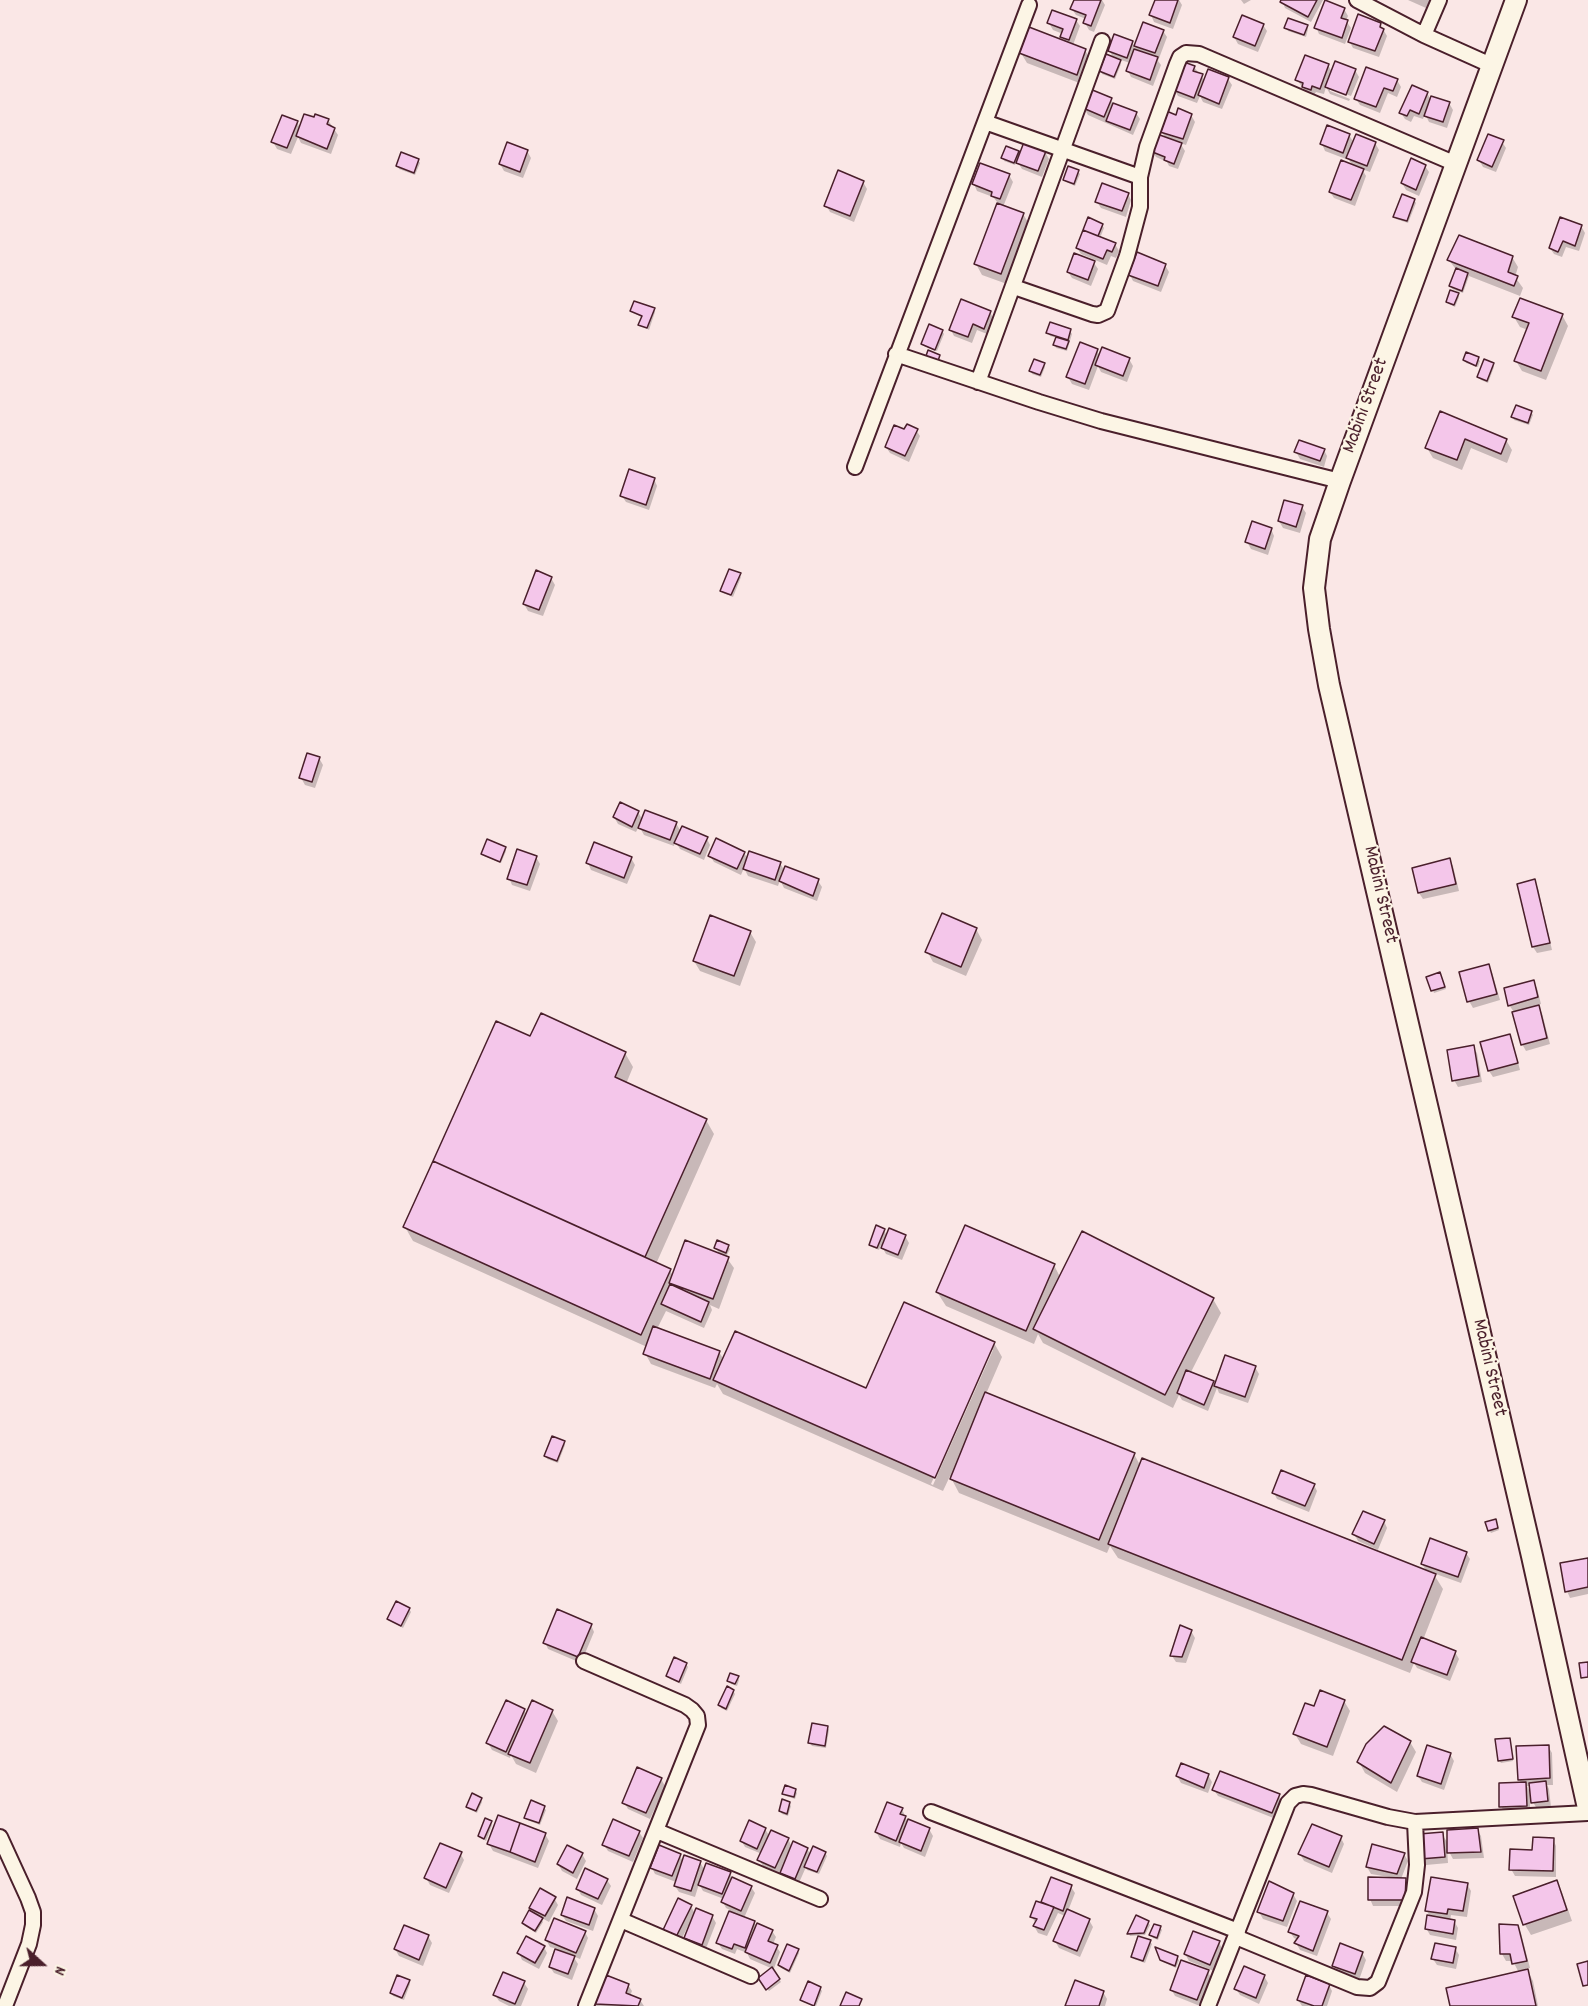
<!DOCTYPE html>
<html>
<head>
<meta charset="utf-8">
<style>
	body { margin:0 }
	#map { position:relative; width:1588px; height:2006px; overflow:hidden; background:#fae7e6; font-family:Dekko,sans-serif }
	canvas { display:block }
	.north { position:absolute; left:12px; top:1934px; width:60px; height:60px; -webkit-text-stroke:4px #fcf5e5; paint-order:stroke; rotate:111deg; font-size:16px; font-weight:700; line-height:24px; text-align:center; color:#4a1f2b }
	.north::after { content:''; display:block; margin:auto; width:21px; height:27px; background:#4a1f2b; clip-path:polygon(50% 0,100% 100%,50% 72%,0 100%) }
</style>
</head>
<body>
<div id="map">
<canvas width="1588" height="2006"></canvas>
<div class="north">N</div>
</div>
<script>
const ctx = document.querySelector('canvas').getContext('2d');
ctx.lineJoin = 'round';
function fillPath(path, color) { ctx.fillStyle = color; ctx.fill(path, 'evenodd'); }
const shape = rows => new Path2D(rows.map(r => 'M' + r).join(''));
function strokePath(path, color, width, dash) { ctx.strokeStyle = color; ctx.lineWidth = width; ctx.lineCap = dash ? 'butt' : 'round'; ctx.setLineDash(dash || []); ctx.stroke(path); }
function write(font, color, halo, rows, align = 'center') {
  ctx.font = font + ' Dekko,sans-serif'; ctx.lineWidth = 4.5; ctx.setLineDash([]); ctx.textBaseline = 'middle'; ctx.strokeStyle = halo; ctx.fillStyle = color; for (const [text, x, y, turn = 0] of rows) {
    ctx.save(); ctx.translate(x, y); ctx.rotate((+turn || 0) * Math.PI / 180); ctx.textAlign = isNaN(turn) ? turn : align; if (halo) ctx.strokeText(text, 0, 0); ctx.fillText(text, 0, 0); ctx.restore();
  }
}
fillPath(shape([
	[1075,0,1102,0,1105,5,1094,32,1089,30,1085,23,1086,19,1076,15,1072,9],
	[1156,0,1179,0,1182,5,1173,29,1154,22,1151,15],
	[1241,0,1251,0,1244,4],
	[1282,0,1323,0,1311,22,1285,8],
	[1408,0,1430,0,1426,8],
	[1344,9,1348,16,1346,21,1351,28,1345,44,1319,34,1316,27],
	[1076,20,1080,26,1073,45,1085,50,1091,61,1082,84,1027,63,1021,53,1065,42,1062,37,1063,34,1053,30,1049,23],
	[1144,24,1163,31,1167,37,1158,61,1161,65,1153,86,1131,77,1128,71,1130,63,1118,59,1121,64,1115,79,1102,74,1101,71,1114,59,1109,50,1132,42,1135,48],
	[1380,24,1387,36,1379,57,1353,48,1348,39,1350,40],
	[1263,25,1267,31,1258,52,1238,44,1234,37],
	[1307,26,1308,29,1306,37,1288,31,1286,28],
	[1328,65,1332,72,1355,70,1359,77,1351,96,1330,88,1330,91,1350,99,1349,101,1330,94,1326,87,1324,94,1316,92,1314,95,1307,93,1297,80],
	[1194,67,1205,81,1228,79,1232,85,1222,109,1203,102,1200,96,1197,103,1178,96,1174,89],
	[1397,80,1401,87,1397,97,1388,93,1380,113,1360,105,1356,99],
	[1427,93,1431,100,1449,103,1453,110,1447,128,1429,122,1425,114,1423,119,1414,116,1411,122,1405,119,1401,113],
	[1110,99,1114,104,1136,113,1140,119,1133,135,1088,115,1084,108],
	[1191,115,1195,122,1186,145,1180,143,1185,151,1178,169,1169,166,1167,162,1156,157,1152,151,1166,139,1162,132,1164,126,1161,121],
	[328,120,338,135,331,154,301,143,298,137,291,154,277,149,273,142,297,122,300,128],
	[1349,135,1354,143,1375,143,1379,150,1370,172,1362,169,1366,176,1355,206,1334,198,1330,192,1353,166,1347,157,1346,159,1325,151,1322,144],
	[1502,142,1506,148,1496,172,1483,167,1479,160],
	[527,151,531,158,523,178,504,171,500,164],
	[1018,152,1020,156,1045,152,1049,159,1042,177,1022,169,1017,161,1015,165,1004,161,1003,158],
	[418,160,420,163,415,175,399,169,398,166],
	[1425,166,1429,172,1419,196,1406,190,1402,183],
	[1078,172,1080,174,1075,186,1066,182,1064,180],
	[1009,175,1013,182,1003,207,1023,214,1029,224,1007,284,982,275,976,264,998,203,993,197,977,191,974,184],
	[863,182,867,189,854,222,830,212,826,205],
	[1128,194,1131,200,1126,217,1101,208,1097,202],
	[1414,200,1416,203,1408,223,1396,219,1395,216],
	[1102,225,1104,228,1100,238,1115,244,1119,251,1116,258,1111,256,1107,265,1081,254,1077,248],
	[1581,226,1585,233,1579,251,1566,247,1562,257,1554,254,1550,248],
	[1512,257,1518,267,1515,277,1523,288,1520,296,1469,276,1463,293,1452,289,1451,286,1457,271,1449,260],
	[1094,263,1098,269,1091,286,1072,278,1068,272],
	[1165,265,1169,272,1161,292,1133,281,1130,275],
	[1458,294,1459,297,1455,307,1449,304,1447,302],
	[654,310,655,312,649,330,640,324,643,318,631,311],
	[990,312,993,318,987,334,977,330,972,343,954,336,951,330],
	[1562,315,1568,326,1546,380,1522,371,1516,361,1528,330,1520,327,1514,317],
	[942,331,944,334,937,351,924,346,922,344],
	[1070,331,1072,334,1067,351,1056,348,1055,345,1057,338,1050,336,1048,333],
	[1081,344,1097,351,1100,356,1129,359,1133,366,1127,382,1101,372,1098,366,1089,390,1072,384,1068,377],
	[1478,359,1480,361,1478,367,1466,363,1465,360],
	[1044,364,1045,367,1041,377,1032,374,1031,371],
	[1493,364,1494,367,1488,383,1481,380,1479,377],
	[1531,412,1533,415,1529,425,1514,420,1513,417],
	[1441,413,1506,440,1512,450,1507,463,1471,448,1462,470,1433,458,1427,448],
	[916,430,920,436,909,462,890,453,886,447,905,431],
	[1324,450,1327,456,1324,467,1300,459,1296,452],
	[654,479,657,486,649,510,626,502,622,496],
	[1302,507,1306,513,1300,533,1283,528,1279,521],
	[1271,529,1274,536,1268,555,1251,549,1247,542],
	[739,575,741,577,733,597,723,593,721,591],
	[551,578,555,585,543,616,528,611,524,604],
	[319,758,323,765,315,788,305,785,301,778],
	[638,812,643,821,676,823,681,832,707,839,710,845,704,860,680,849,675,841,674,846,644,835,639,826,636,832,618,824,614,817],
	[505,848,506,851,501,863,484,856,482,853],
	[744,853,748,859,780,863,784,870,818,881,822,887,817,901,784,888,780,880,778,886,748,876,744,868,741,875,714,862,710,856],
	[536,857,540,864,530,891,512,885,509,878],
	[631,858,635,865,627,884,591,870,588,863],
	[1449,860,1453,866,1459,891,1423,899,1419,893,1414,869],
	[1534,881,1538,888,1552,950,1537,953,1533,947,1519,885],
	[976,929,982,940,966,976,933,962,927,951],
	[750,932,756,942,740,986,700,971,694,961],
	[1488,965,1492,972,1500,1000,1473,1008,1469,1001],
	[1441,976,1446,989,1434,993,1428,978],
	[1533,982,1537,988,1541,1004,1537,1005,1542,1013,1550,1044,1526,1051,1522,1044,1514,1012,1509,1005],
	[497,1023,531,1038,625,1053,633,1067,626,1084,706,1120,714,1134,656,1264,670,1270,673,1276,720,1255,716,1248,728,1246,730,1249,726,1257,734,1268,719,1309,710,1305,712,1310,704,1328,666,1311,657,1329,719,1352,724,1360,867,1390,994,1343,1002,1357,986,1394,1134,1454,1140,1465,1377,1552,1378,1550,1358,1541,1354,1534,1384,1521,1387,1528,1377,1552,1427,1572,1422,1564,1466,1553,1470,1559,1461,1583,1433,1573,1443,1589,1423,1640,1455,1652,1459,1659,1450,1681,1417,1668,1414,1663,1410,1673,1118,1558,1110,1546,1107,1553,959,1493,950,1476,943,1491,723,1394,717,1384,715,1388,651,1364,645,1353,647,1347,413,1241,405,1227],
	[990,1350,993,1350,933,1485,931,1484],
	[1510,1036,1513,1043,1520,1070,1493,1077,1489,1071],
	[1473,1047,1477,1053,1482,1082,1458,1087,1454,1080],
	[884,1230,887,1236,905,1236,909,1243,902,1260,886,1254,881,1245,879,1250,872,1247,870,1244],
	[1054,1265,1060,1277,1213,1299,1221,1313,1190,1374,1213,1383,1215,1387,1226,1357,1255,1367,1259,1374,1248,1403,1219,1393,1217,1388,1208,1411,1182,1400,1179,1395,1173,1408,1043,1343,1038,1334,1034,1344,946,1306,937,1292],
	[564,1443,565,1445,558,1463,547,1459,546,1456],
	[1314,1485,1317,1491,1309,1512,1277,1499,1274,1493],
	[1496,1523,1499,1530,1491,1533,1489,1530],
	[1588,1559,1588,1594,1570,1598,1567,1591],
	[409,1609,411,1612,403,1628,388,1619],
	[591,1625,594,1632,581,1663,548,1649,545,1642],
	[1191,1631,1195,1638,1186,1663,1176,1662,1172,1656],
	[686,1664,688,1667,681,1684,670,1679,668,1676],
	[738,1678,739,1680,737,1686,731,1684,729,1681],
	[733,1691,735,1694,727,1711,721,1708,720,1705],
	[1344,1701,1350,1711,1333,1756,1301,1744,1295,1734,1315,1708],
	[524,1710,527,1715,552,1711,558,1721,536,1773,516,1764,511,1755,510,1758,492,1750,488,1743],
	[827,1727,829,1730,826,1748,812,1746,810,1743],
	[1509,1739,1513,1761,1501,1763,1499,1760],
	[1410,1742,1416,1752,1397,1792,1365,1773,1359,1762],
	[1548,1746,1552,1753,1553,1785,1547,1785,1549,1789,1551,1807,1537,1809,1533,1802,1531,1786,1527,1786,1530,1792,1530,1812,1505,1813,1501,1806,1522,1784,1519,1780],
	[1450,1754,1454,1761,1444,1790,1422,1782,1418,1776],
	[1208,1775,1212,1782,1208,1793,1181,1783,1177,1776],
	[661,1779,665,1786,650,1819,628,1809,624,1802],
	[795,1790,797,1793,795,1799,786,1796,784,1794],
	[1214,1790,1279,1796,1282,1802,1276,1819,1218,1796],
	[481,1799,482,1802,477,1813,469,1809,468,1806],
	[789,1803,791,1806,788,1816,782,1814,780,1811],
	[544,1808,546,1810,540,1825,527,1820,525,1817],
	[902,1809,908,1823,929,1829,933,1836,925,1857,904,1848,901,1843,900,1847,880,1839,876,1832],
	[491,1822,492,1825,486,1841,479,1836],
	[749,1822,765,1829,770,1837,788,1839,792,1847,807,1849,811,1855,825,1853,827,1856,819,1874,807,1870,806,1867,798,1885,785,1879,780,1871,779,1874,763,1866,759,1860,762,1854,745,1847,741,1840],
	[1477,1830,1481,1836,1484,1858,1453,1859,1447,1848,1448,1863,1426,1865,1422,1858,1442,1834,1449,1845],
	[639,1832,643,1838,633,1862,608,1851,604,1845],
	[545,1834,549,1841,538,1868,493,1851,489,1844],
	[1341,1838,1344,1844,1332,1873,1304,1861,1300,1854],
	[1553,1839,1556,1846,1556,1877,1515,1876,1511,1869],
	[460,1853,464,1860,449,1893,430,1885,426,1878],
	[582,1854,586,1861,577,1879,562,1871,558,1864],
	[1404,1854,1408,1861,1401,1879,1405,1879,1409,1886,1408,1906,1373,1906,1370,1899,1389,1877,1371,1874,1367,1867],
	[679,1855,684,1862,700,1862,705,1871,730,1874,733,1879,751,1887,755,1893,744,1918,754,1922,757,1927,772,1931,776,1937,773,1944,776,1946,780,1952,773,1971,781,1982,769,1991,761,1981,773,1969,750,1959,747,1953,737,1949,735,1954,722,1949,718,1943,730,1910,726,1908,723,1902,724,1899,703,1891,699,1884,695,1897,679,1892,675,1886,676,1882,655,1874,652,1868],
	[1052,1879,1071,1887,1075,1893,1068,1911,1089,1920,1093,1927,1080,1957,1059,1948,1055,1941,1065,1916,1058,1913,1047,1936,1038,1933,1034,1926,1036,1924,1032,1917,1042,1905],
	[607,1880,611,1886,602,1905,581,1895,578,1889],
	[1556,1882,1562,1892,1572,1921,1531,1935,1525,1925,1515,1897],
	[1467,1884,1471,1891,1467,1917,1451,1915,1450,1921,1454,1921,1458,1928,1456,1940,1430,1935,1426,1928,1430,1917,1427,1911],
	[1293,1894,1297,1901,1287,1927,1263,1919,1259,1912],
	[554,1898,558,1905,549,1922,540,1917,543,1922,536,1933,525,1926,523,1923,536,1916,531,1908],
	[691,1906,695,1914,712,1916,716,1923,705,1951,690,1945,686,1938,690,1927,688,1926,680,1942,668,1937,664,1930],
	[594,1909,598,1916,593,1931,566,1921,562,1915],
	[1327,1913,1331,1919,1317,1956,1300,1950,1296,1943,1298,1940,1294,1938,1290,1932],
	[1136,1917,1148,1923,1150,1925,1145,1935,1130,1936,1129,1934],
	[1500,1926,1517,1926,1521,1933,1530,1968,1526,1968,1533,1981,1538,2006,1452,2006,1519,1973,1513,1961,1506,1961,1502,1954],
	[1160,1927,1162,1930,1158,1940,1153,1938,1151,1935],
	[585,1932,588,1938,580,1959,573,1956,578,1964,572,1980,554,1973,550,1967,557,1949,550,1947,546,1940],
	[428,1936,432,1943,423,1966,399,1956,395,1949],
	[1150,1942,1152,1944,1145,1963,1134,1959,1132,1956],
	[1219,1942,1222,1949,1214,1971,1189,1961,1185,1954],
	[544,1947,547,1953,539,1969,522,1960,519,1953],
	[1455,1948,1459,1955,1456,1969,1437,1965,1433,1959],
	[798,1951,799,1953,790,1973,781,1968,779,1965],
	[1362,1953,1366,1960,1359,1980,1338,1972,1334,1966],
	[1177,1958,1179,1960,1176,1968,1163,1962,1161,1959],
	[1208,1972,1211,1978,1200,2006,1175,1996,1171,1989],
	[1264,1976,1268,1983,1259,2004,1240,1995,1236,1989],
	[607,1977,628,1985,632,1991,630,1996,640,2000,644,2006,596,2006],
	[409,1981,410,1984,404,2000,393,1996,391,1993],
	[524,1983,528,1989,521,2006,509,2006,499,2001,495,1995],
	[1329,1985,1332,1991,1327,2006,1302,2006,1298,2000],
	[820,1988,822,1991,816,2006,803,2002,802,2000],
	[1103,1992,1107,1999,1105,2006,1067,2006]
]), '#0003');
const building = shape([
	[1074,0,1101,0,1091,26,1083,23,1086,15,1070,9,1074,0],
	[1155,0,1178,0,1170,23,1149,15,1155,0],
	[1281,0,1317,0,1308,17,1280,2,1281,0],
	[1325,0,1345,8,1341,18,1348,20,1342,38,1314,28,1325,0],
	[1052,10,1077,19,1069,40,1060,37,1063,29,1047,23,1052,10],
	[1358,14,1381,23,1380,27,1384,29,1375,51,1348,42,1358,14],
	[1242,15,1264,24,1255,46,1233,37,1242,15],
	[1288,18,1308,25,1304,35,1284,28,1288,18],
	[1143,22,1164,30,1155,53,1134,46,1143,22],
	[1029,27,1086,49,1077,75,1019,53,1029,27],
	[1114,34,1133,41,1127,58,1108,51,1114,34],
	[1134,49,1158,57,1150,80,1126,71,1134,49],
	[1106,54,1121,60,1114,77,1099,71,1106,54],
	[1305,55,1329,64,1320,89,1312,86,1311,90,1302,87,1303,83,1295,80,1305,55],
	[1335,61,1356,69,1346,95,1325,87,1335,61],
	[1184,62,1195,66,1193,71,1203,74,1194,98,1173,90,1184,62],
	[1366,67,1398,79,1393,91,1384,88,1376,107,1354,99,1366,67],
	[1208,69,1229,77,1219,104,1198,95,1208,69],
	[1412,85,1428,92,1419,114,1410,110,1407,116,1399,113,1412,85],
	[1090,89,1112,98,1104,117,1083,108,1090,89],
	[1431,96,1450,102,1443,122,1424,116,1431,96],
	[1113,103,1137,112,1130,130,1106,121,1113,103],
	[1178,108,1192,114,1183,139,1160,132,1164,123,1160,121,1164,110,1176,115,1178,108],
	[304,114,314,117,315,114,329,119,327,124,335,128,327,149,296,136,304,114],
	[282,115,298,121,287,148,271,142,282,115],
	[1327,125,1350,134,1343,153,1320,144,1327,125],
	[1157,134,1182,143,1174,164,1164,160,1165,157,1150,151,1157,134],
	[1356,134,1376,142,1367,166,1346,158,1356,134],
	[1488,134,1504,140,1492,167,1477,160,1488,134],
	[507,142,528,150,520,172,499,164,507,142],
	[1024,142,1046,151,1038,171,1016,163,1024,142],
	[1006,146,1019,151,1014,163,1001,158,1006,146],
	[401,152,419,159,414,173,396,166,401,152],
	[1411,158,1426,165,1416,190,1401,183,1411,158],
	[1341,160,1364,169,1351,200,1329,192,1341,160],
	[980,163,1010,174,1000,199,991,196,992,192,972,184,980,163],
	[1068,166,1079,170,1074,184,1063,180,1068,166],
	[838,170,864,181,850,216,824,206,838,170],
	[1102,183,1129,193,1122,211,1095,202,1102,183],
	[1402,194,1415,199,1407,221,1393,217,1402,194],
	[997,203,1024,213,1001,274,974,264,997,203],
	[1088,217,1103,224,1098,236,1083,230,1088,217],
	[1560,217,1582,225,1575,246,1563,241,1558,252,1549,248,1560,217],
	[1083,230,1116,243,1112,252,1107,250,1103,259,1076,248,1083,230],
	[1459,235,1513,256,1508,272,1518,276,1514,286,1447,260,1459,235],
	[1137,252,1166,264,1158,286,1128,275,1137,252],
	[1074,253,1095,261,1088,280,1067,272,1074,253],
	[1456,268,1468,273,1462,291,1449,286,1456,268],
	[1450,290,1459,293,1454,305,1446,302,1450,290],
	[1520,298,1563,314,1541,371,1514,361,1529,323,1512,317,1520,298],
	[961,299,991,311,984,329,973,324,968,337,949,330,961,299],
	[634,301,655,308,647,328,638,325,642,316,630,311,634,301],
	[1050,322,1071,329,1068,340,1046,333,1050,322],
	[929,324,943,330,935,350,921,344,929,324],
	[1056,337,1069,341,1066,349,1053,345,1056,337],
	[1080,342,1098,349,1085,384,1066,377,1080,342],
	[1102,347,1130,358,1123,376,1095,365,1102,347],
	[928,350,940,355,937,364,925,359,928,350],
	[1466,352,1479,357,1476,366,1463,360,1466,352],
	[1034,359,1045,363,1040,375,1029,371,1034,359],
	[1484,359,1494,363,1487,381,1477,377,1484,359],
	[1516,405,1532,411,1528,423,1511,417,1516,405],
	[1440,411,1507,439,1501,454,1465,439,1457,460,1425,448,1440,411],
	[907,424,918,429,905,456,885,447,894,425,904,429,907,424],
	[1299,440,1325,449,1320,461,1294,452,1299,440],
	[629,469,655,478,646,505,620,496,629,469],
	[1284,500,1303,505,1296,527,1278,521,1284,500],
	[1252,521,1272,528,1265,549,1245,542,1252,521],
	[729,569,741,573,731,595,720,591,729,569],
	[536,570,552,577,539,610,523,604,536,570],
	[307,753,320,757,312,782,299,778,307,753],
	[620,802,639,811,632,827,613,817,620,802],
	[645,810,677,822,670,840,638,828,645,810],
	[682,826,708,837,700,854,674,843,682,826],
	[716,838,745,852,737,869,708,856,716,838],
	[487,839,506,847,500,862,481,854,487,839],
	[594,842,632,857,624,878,586,863,594,842],
	[517,849,537,856,527,885,507,879,517,849],
	[749,851,781,862,775,880,743,869,749,851],
	[1450,858,1456,884,1418,893,1412,868,1450,858],
	[785,866,819,879,813,896,779,881,785,866],
	[1535,879,1550,943,1532,947,1517,884,1535,879],
	[942,913,977,928,961,967,925,952,942,913],
	[710,915,751,931,734,976,693,961,710,915],
	[1489,964,1497,994,1467,1002,1459,972,1489,964],
	[1440,972,1445,987,1431,991,1426,977,1440,972],
	[1534,980,1538,997,1508,1006,1504,988,1534,980],
	[1539,1005,1547,1038,1521,1045,1512,1012,1539,1005],
	[541,1013,626,1052,615,1077,707,1119,645,1257,433,1161,496,1021,530,1036,541,1013],
	[1510,1034,1518,1063,1488,1071,1480,1042,1510,1034],
	[1474,1045,1479,1076,1452,1081,1447,1050,1474,1045],
	[433,1161,671,1269,641,1335,403,1227,433,1161],
	[876,1225,885,1229,877,1248,869,1245,876,1225],
	[965,1225,1055,1264,1026,1331,936,1292,965,1225],
	[889,1228,906,1235,898,1255,881,1248,889,1228],
	[1082,1231,1214,1298,1165,1395,1033,1329,1082,1231],
	[685,1240,729,1257,713,1299,669,1283,685,1240],
	[717,1240,729,1245,726,1253,714,1248,717,1240],
	[670,1284,709,1302,701,1322,661,1304,670,1284],
	[904,1302,995,1342,935,1478,713,1380,735,1331,866,1388,904,1302],
	[653,1326,720,1351,710,1379,643,1354,653,1326],
	[1225,1355,1256,1366,1245,1397,1214,1386,1225,1355],
	[1186,1370,1214,1381,1204,1405,1177,1393,1186,1370],
	[985,1392,1135,1453,1099,1540,950,1479,985,1392],
	[552,1436,565,1441,557,1461,544,1456,552,1436],
	[1142,1458,1436,1574,1402,1660,1108,1544,1142,1458],
	[1281,1470,1315,1484,1305,1506,1272,1493,1281,1470],
	[1363,1511,1385,1520,1374,1544,1352,1534,1363,1511],
	[1496,1519,1498,1528,1488,1531,1485,1522,1496,1519],
	[1430,1538,1467,1552,1458,1577,1421,1564,1430,1538],
	[1588,1558,1588,1587,1565,1592,1560,1563,1588,1558],
	[396,1601,410,1608,401,1626,387,1619,396,1601],
	[557,1609,592,1624,578,1657,543,1643,557,1609],
	[1180,1625,1192,1630,1182,1657,1170,1656,1180,1625],
	[1421,1637,1456,1651,1447,1675,1411,1662,1421,1637],
	[674,1657,687,1663,679,1682,666,1676,674,1657],
	[1588,1662,1588,1677,1581,1678,1579,1663,1588,1662],
	[730,1673,739,1676,735,1684,727,1681,730,1673],
	[727,1686,734,1690,726,1709,718,1705,727,1686],
	[1320,1690,1345,1700,1327,1747,1293,1734,1305,1703,1314,1706,1320,1690],
	[506,1700,525,1709,506,1752,486,1743,506,1700],
	[532,1700,553,1710,530,1763,508,1754,532,1700],
	[812,1723,828,1726,825,1746,808,1743,812,1723],
	[1384,1726,1411,1741,1391,1783,1357,1762,1366,1744,1384,1726],
	[1510,1738,1513,1759,1498,1761,1495,1739,1510,1738],
	[1427,1745,1451,1753,1441,1784,1417,1776,1427,1745],
	[1549,1745,1550,1778,1518,1780,1516,1746,1549,1745],
	[1181,1763,1209,1774,1204,1788,1176,1776,1181,1763],
	[637,1767,662,1778,646,1813,622,1803,637,1767],
	[1220,1771,1280,1794,1272,1813,1212,1790,1220,1771],
	[1546,1781,1548,1801,1531,1803,1529,1783,1546,1781],
	[1526,1782,1527,1806,1499,1807,1499,1783,1526,1782],
	[785,1785,796,1789,794,1797,782,1794,785,1785],
	[472,1793,482,1798,476,1811,466,1807,472,1793],
	[782,1799,790,1802,787,1814,779,1811,782,1799],
	[531,1800,545,1806,539,1823,524,1818,531,1800],
	[887,1802,903,1808,900,1814,906,1816,896,1841,875,1832,887,1802],
	[498,1815,520,1823,510,1852,487,1844,498,1815],
	[485,1818,492,1821,484,1839,478,1836,485,1818],
	[613,1819,640,1831,629,1856,602,1845,613,1819],
	[908,1819,930,1828,921,1851,899,1842,908,1819],
	[749,1820,766,1828,757,1849,740,1841,749,1820],
	[520,1823,546,1833,535,1862,510,1852,520,1823],
	[1312,1824,1342,1836,1329,1867,1298,1854,1312,1824],
	[1478,1828,1481,1852,1447,1853,1447,1830,1478,1828],
	[771,1830,789,1838,775,1868,757,1860,771,1830],
	[1443,1832,1445,1857,1420,1859,1419,1834,1443,1832],
	[1533,1837,1554,1838,1553,1871,1509,1870,1510,1849,1532,1850,1533,1837],
	[793,1841,808,1848,795,1879,780,1873,793,1841],
	[440,1843,462,1852,446,1888,424,1878,440,1843],
	[1372,1844,1405,1853,1397,1874,1366,1867,1372,1844],
	[567,1845,583,1853,573,1873,557,1864,567,1845],
	[659,1845,681,1854,672,1876,650,1868,659,1845],
	[813,1846,826,1852,817,1872,804,1867,813,1846],
	[684,1855,701,1861,691,1891,674,1886,684,1855],
	[706,1863,731,1872,722,1894,698,1885,706,1863],
	[585,1868,608,1879,598,1899,576,1889,585,1868],
	[732,1877,752,1886,741,1911,721,1902,732,1877],
	[1051,1877,1072,1885,1063,1911,1041,1902,1051,1877],
	[1368,1877,1406,1878,1405,1900,1368,1900,1368,1877],
	[1431,1877,1468,1883,1463,1911,1448,1909,1447,1914,1425,1911,1431,1877],
	[1557,1880,1567,1910,1523,1925,1513,1896,1557,1880],
	[1269,1881,1294,1893,1283,1921,1257,1912,1269,1881],
	[540,1888,556,1897,545,1916,529,1908,540,1888],
	[567,1897,595,1908,589,1925,561,1915,567,1897],
	[678,1898,692,1905,676,1937,663,1930,678,1898],
	[1036,1901,1054,1907,1044,1930,1033,1926,1037,1919,1030,1917,1036,1901],
	[1300,1901,1328,1911,1313,1951,1294,1943,1299,1936,1288,1932,1300,1901],
	[696,1908,713,1915,702,1945,684,1938,696,1908],
	[1067,1909,1090,1919,1077,1951,1053,1941,1067,1909],
	[529,1910,543,1918,535,1931,522,1923,529,1910],
	[729,1911,755,1921,745,1948,734,1944,732,1949,716,1943,729,1911],
	[1136,1915,1149,1921,1144,1933,1127,1934,1136,1915],
	[1427,1915,1455,1920,1453,1934,1425,1929,1427,1915],
	[554,1918,586,1931,576,1953,545,1940,554,1918],
	[757,1923,773,1930,768,1941,778,1945,770,1963,745,1952,757,1923],
	[1154,1924,1161,1926,1157,1938,1149,1935,1154,1924],
	[1499,1924,1518,1925,1527,1961,1512,1964,1510,1954,1500,1954,1499,1924],
	[404,1925,429,1935,419,1960,394,1949,404,1925],
	[1193,1931,1220,1941,1210,1965,1184,1954,1193,1931],
	[526,1936,545,1946,535,1963,517,1953,526,1936],
	[1138,1936,1151,1940,1143,1961,1131,1957,1138,1936],
	[1340,1943,1363,1952,1355,1974,1332,1966,1340,1943],
	[1435,1943,1456,1947,1453,1963,1431,1959,1435,1943],
	[787,1944,799,1949,789,1971,778,1965,787,1944],
	[1155,1947,1178,1956,1175,1966,1160,1960,1155,1947],
	[555,1949,575,1956,568,1974,549,1967,555,1949],
	[1181,1960,1209,1970,1197,2000,1170,1990,1181,1960],
	[1588,1961,1588,1985,1583,1986,1577,1964,1588,1961],
	[1244,1966,1265,1975,1256,1998,1234,1989,1244,1966],
	[772,1967,780,1979,766,1990,758,1978,772,1967],
	[1528,1969,1536,2006,1450,2006,1446,1988,1528,1969],
	[503,1972,525,1981,515,2004,493,1995,503,1972],
	[397,1975,410,1980,402,1998,390,1993,397,1975],
	[606,1975,629,1984,626,1993,641,1999,638,2006,595,2004,606,1975],
	[1306,1975,1330,1984,1322,2006,1314,2006,1297,2000,1306,1975],
	[1075,1980,1104,1991,1099,2006,1065,2006,1075,1980],
	[808,1981,821,1987,814,2006,800,2000,808,1981],
	[846,1992,862,1999,859,2006,840,2006,846,1992]
]);
fillPath(building, '#f4c6ea');
strokePath(building, '#4a1f2b', 1.5);
const minor = shape([
	[1357,0,1424,35,1493,66],
	[1424,35,1439,0],
	[985,122,1140,177],
	[1014,287,1092,314,1098,315,1107,311,1127,256,1140,207,1140,177,1147,147,1177,64,1180,57,1186,53,1199,54,1456,164],
	[896,354,1039,402,1101,421,1340,481],
	[978,382,1102,41],
	[855,467,1029,5],
	[584,1661,685,1705,692,1710,697,1716,698,1725,586,2006],
	[931,1812,1238,1931],
	[657,1831,820,1899],
	[0,1837,28,1898,33,1912,33,1925,29,1944,5,2006],
	[621,1920,751,1976],
	[1236,1937,1357,1987,1370,1988,1378,1982,1414,1892,1417,1865,1415,1822],
	[1208,2006,1288,1803,1295,1796,1303,1794,1311,1795,1388,1817,1415,1822,1588,1813]
]);
const secondary = shape([
	[1516,0,1340,481,1320,539,1314,588,1319,629,1329,685,1532,1556,1588,1808]
]);
strokePath(minor, '#4a1f2b', 18);
strokePath(secondary, '#4a1f2b', 24);
strokePath(minor, '#fcf5e5', 14);
strokePath(secondary, '#fcf5e5', 20);
write('20px', '#4a1f2b', '#fcf5e5', [
	["Mabini Street",1367,406,-70],
	["Mabini Street",1379,895,77],
	["Mabini Street",1488,1368,77]
]);
</script>
</body>
</html>
